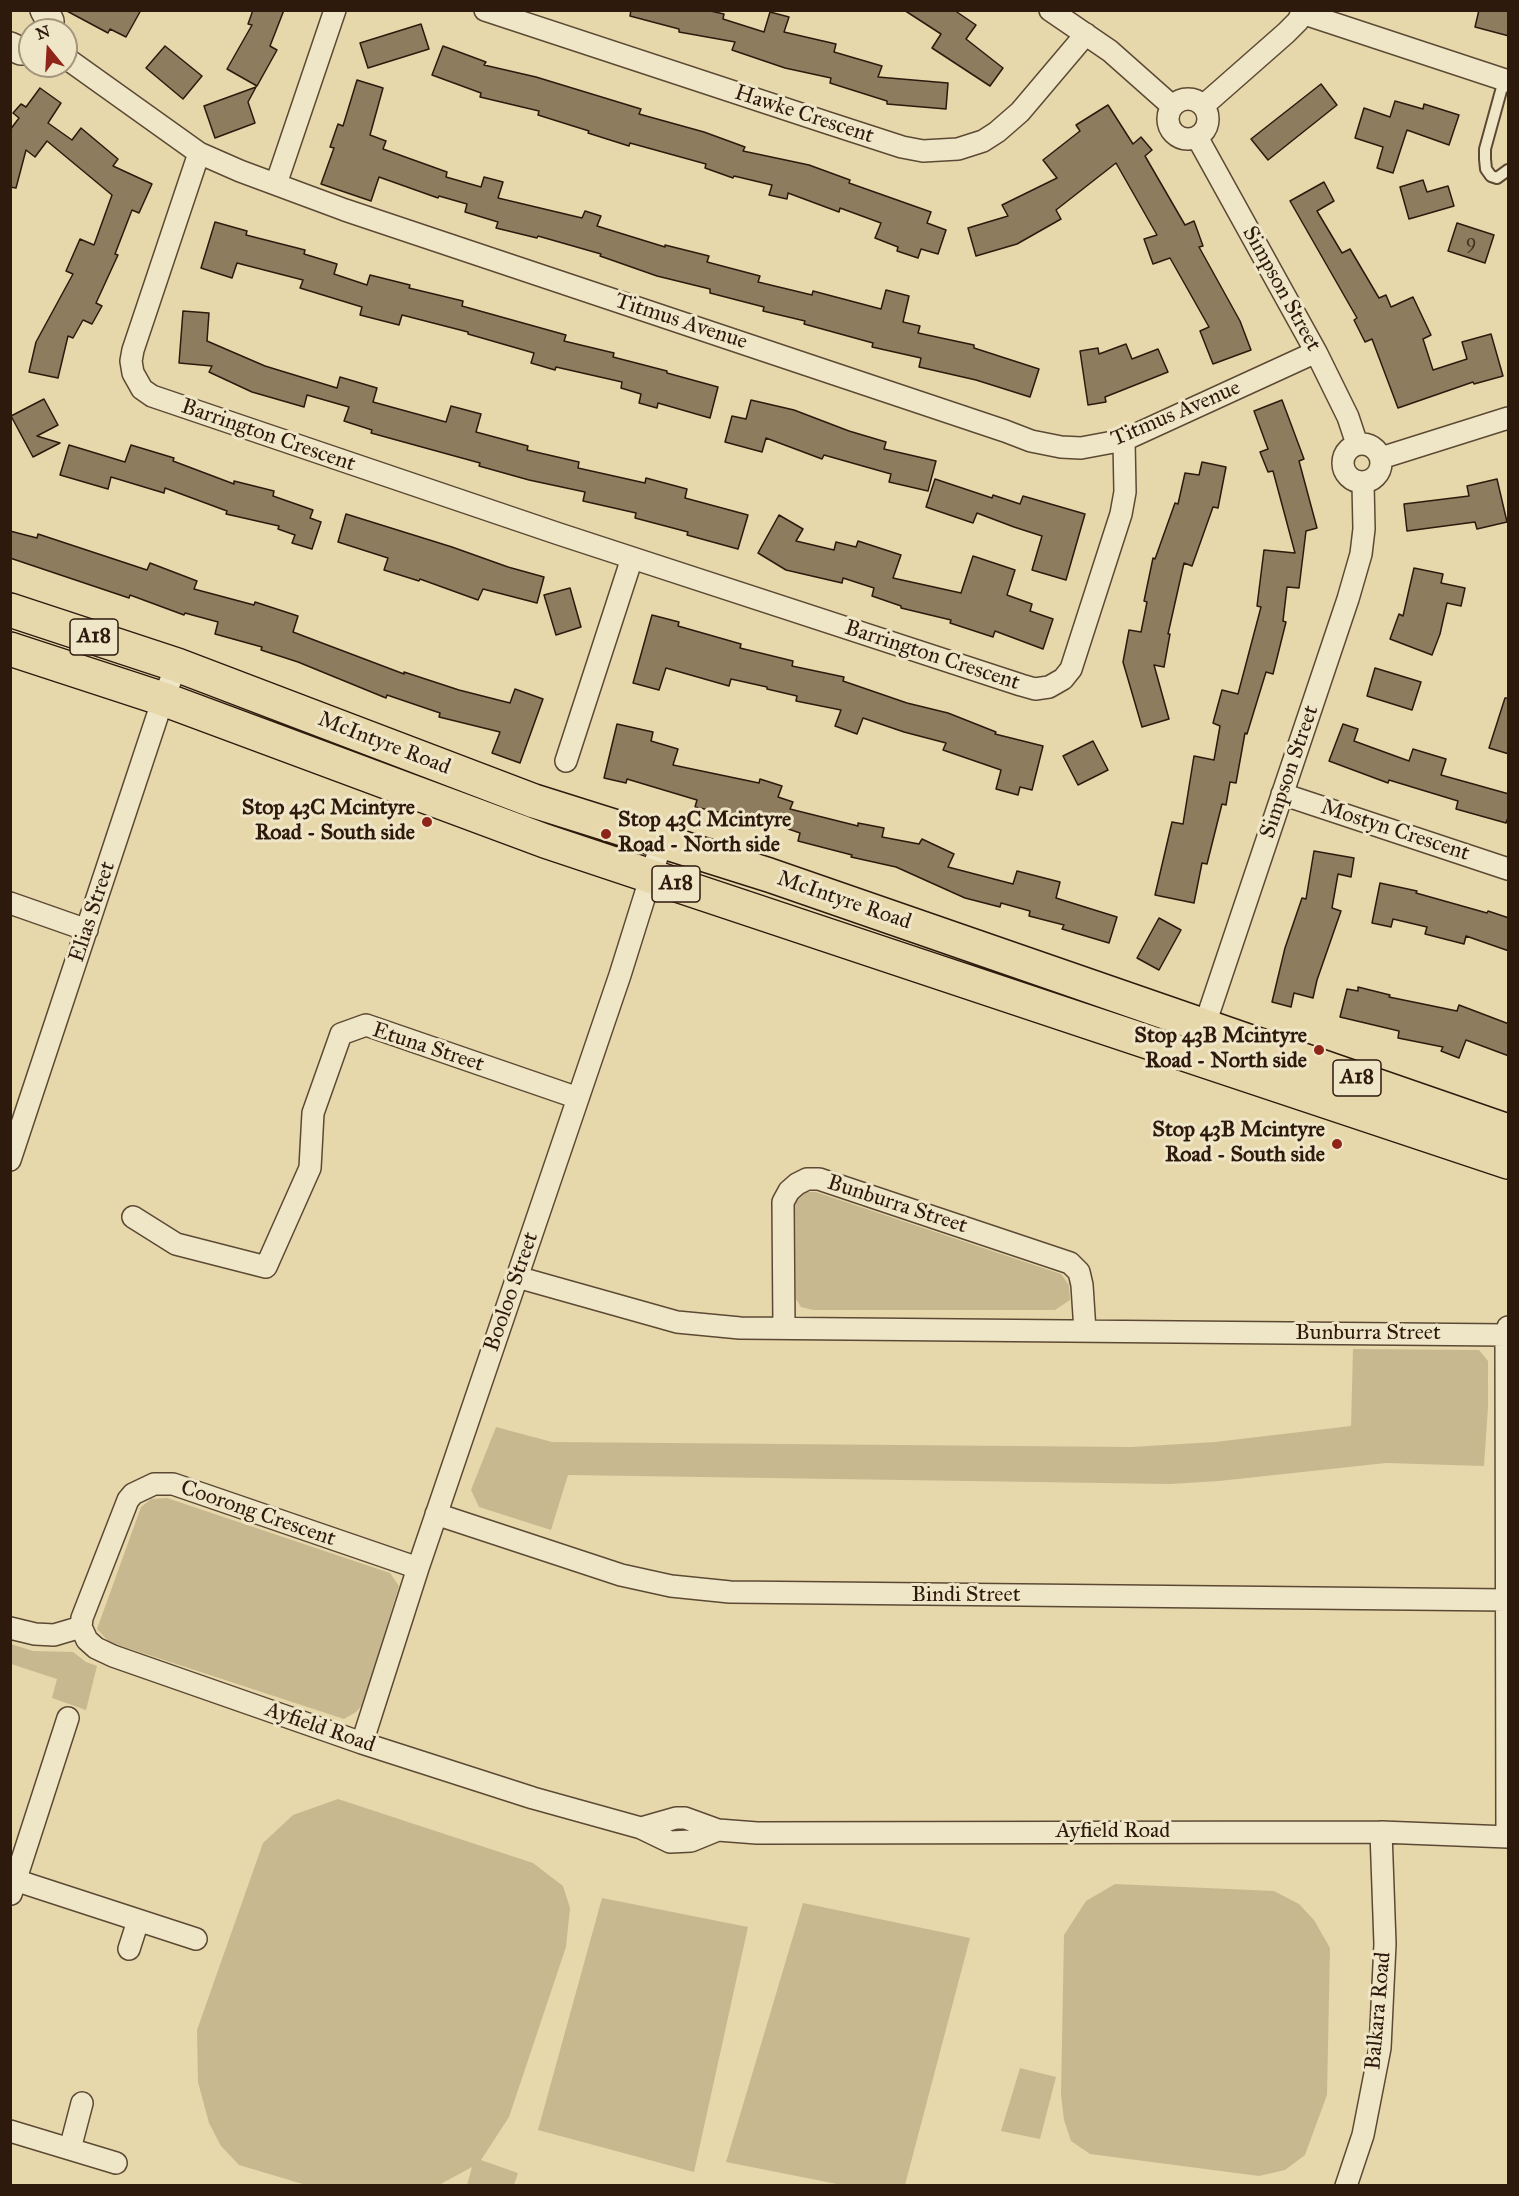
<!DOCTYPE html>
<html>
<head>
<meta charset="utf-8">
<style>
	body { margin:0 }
	#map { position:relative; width:1519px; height:2196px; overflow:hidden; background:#e7d8ab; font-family:"IM FELL Great Primer",serif }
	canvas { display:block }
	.frame { position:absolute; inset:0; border:12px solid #2e190d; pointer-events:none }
	.north { position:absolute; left:18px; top:18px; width:60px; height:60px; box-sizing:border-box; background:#efe6c8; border:2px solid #a2947d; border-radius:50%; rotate:342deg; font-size:16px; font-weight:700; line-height:24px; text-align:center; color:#2e190d }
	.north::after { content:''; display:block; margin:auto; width:21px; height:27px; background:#8f2418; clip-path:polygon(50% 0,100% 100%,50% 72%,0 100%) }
</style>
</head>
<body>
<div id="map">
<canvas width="1519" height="2196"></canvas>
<div class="frame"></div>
<div class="north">N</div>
</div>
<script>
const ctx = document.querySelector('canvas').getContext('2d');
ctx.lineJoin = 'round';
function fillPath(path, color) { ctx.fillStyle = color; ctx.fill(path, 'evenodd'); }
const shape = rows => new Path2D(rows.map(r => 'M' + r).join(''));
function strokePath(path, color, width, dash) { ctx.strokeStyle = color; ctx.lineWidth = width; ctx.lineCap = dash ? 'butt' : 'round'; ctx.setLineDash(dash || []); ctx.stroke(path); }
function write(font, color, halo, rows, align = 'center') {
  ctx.font = font + ' "IM FELL Great Primer",serif'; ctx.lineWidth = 6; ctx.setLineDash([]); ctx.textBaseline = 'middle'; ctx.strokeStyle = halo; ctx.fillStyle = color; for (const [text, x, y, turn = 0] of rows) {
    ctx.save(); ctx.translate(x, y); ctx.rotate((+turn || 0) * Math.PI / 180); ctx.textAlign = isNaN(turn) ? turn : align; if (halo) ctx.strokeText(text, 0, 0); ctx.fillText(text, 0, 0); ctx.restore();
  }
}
fillPath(shape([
	[807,1192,816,1192,1061,1274,1069,1285,1070,1300,1055,1310,813,1310,801,1307,796,1299,795,1201,800,1195],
	[1353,1349,1479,1350,1488,1361,1488,1407,1484,1466,1386,1463,1219,1481,1170,1484,568,1475,551,1530,479,1507,471,1490,496,1427,552,1442,1131,1447,1215,1442,1351,1426],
	[167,1498,390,1573,399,1586,363,1704,356,1712,344,1719,109,1642,97,1629,141,1507,151,1499],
	[11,1644,33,1651,73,1652,86,1662,97,1666,86,1710,52,1698,57,1679,11,1664],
	[338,1799,533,1863,563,1886,570,1908,566,1947,509,2117,481,2160,518,2173,514,2185,467,2185,472,2167,439,2185,306,2185,239,2165,221,2146,209,2123,198,2082,197,2030,263,1843,293,1815],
	[1115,1884,1274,1891,1299,1904,1314,1920,1330,1948,1327,2095,1305,2155,1285,2170,1259,2176,1090,2154,1071,2141,1064,2120,1061,2095,1064,1935,1086,1901],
	[602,1898,748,1927,694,2172,538,2130],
	[803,1903,970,1938,905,2185,842,2185,726,2162],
	[1020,2068,1056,2077,1040,2139,1001,2131]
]), '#c8b890');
const building = shape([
	[65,10,141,10,126,37,110,29,108,33,65,10],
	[253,10,284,10,270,46,277,50,257,86,227,69,252,25,248,24,253,10],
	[631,10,706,10,724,14,723,19,764,32,770,12,789,17,784,32,836,44,834,52,882,66,878,77,948,83,946,109,887,104,887,101,830,83,831,78,785,68,732,50,735,42,679,32,679,29,630,16,631,10],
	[904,10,954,10,976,25,966,39,1003,68,990,86,932,48,941,34,904,10],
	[1479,10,1509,10,1509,36,1475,27,1479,10],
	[421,24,429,49,368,68,360,43,421,24],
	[165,46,202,76,183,99,146,68,165,46],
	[443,46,486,62,484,65,536,77,641,109,639,114,704,132,745,147,743,151,809,165,850,180,849,183,931,212,927,223,946,230,938,254,921,249,918,258,897,251,898,247,875,238,881,223,840,208,839,212,788,193,787,199,769,195,772,185,734,176,733,178,705,168,706,164,630,143,629,146,588,133,589,131,538,115,539,111,480,97,481,93,432,75,443,46],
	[357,80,383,88,370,135,386,141,383,149,447,172,446,177,481,187,484,177,503,182,498,198,582,218,585,211,601,216,597,226,665,247,665,245,709,256,707,262,760,276,758,282,812,295,813,291,881,309,886,290,909,296,903,322,920,326,918,333,974,345,974,348,1039,369,1030,397,976,380,919,367,921,358,872,347,873,343,804,324,805,321,763,311,764,307,710,293,710,289,657,276,600,256,601,254,538,236,537,238,496,228,498,222,465,212,467,204,439,196,438,198,379,177,371,201,321,184,334,148,330,147,338,124,343,126,357,80],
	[1321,84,1337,105,1268,160,1251,139,1321,84],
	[256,87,248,102,255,123,215,138,204,106,256,87],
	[40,88,61,103,48,123,72,140,81,128,118,159,113,166,152,184,139,213,132,210,115,254,118,255,96,303,102,306,92,324,83,320,73,338,68,336,58,378,29,372,36,342,73,274,66,271,80,239,94,245,112,195,47,141,35,157,26,150,16,188,10,187,10,130,19,118,13,113,21,104,26,107,40,88],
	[1395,101,1423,109,1424,104,1459,115,1449,145,1407,130,1393,173,1377,168,1383,147,1355,138,1364,108,1390,117,1395,101],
	[1108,105,1133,144,1141,137,1152,150,1145,156,1185,225,1194,221,1203,246,1199,247,1240,321,1251,350,1213,364,1200,331,1209,327,1170,258,1153,264,1144,239,1157,235,1116,163,1056,210,1061,219,1017,244,976,256,968,228,1008,216,1002,205,1057,178,1043,160,1080,131,1076,125,1108,105],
	[1423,180,1427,192,1448,186,1454,206,1409,219,1400,187,1423,180],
	[1324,182,1334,201,1317,211,1342,253,1350,249,1379,298,1386,295,1391,307,1413,297,1431,335,1423,339,1433,370,1467,359,1462,342,1491,334,1503,376,1474,384,1473,382,1398,408,1372,339,1365,342,1354,320,1357,318,1290,201,1324,182],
	[215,222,247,231,246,235,305,250,304,254,337,264,334,274,367,285,370,275,410,285,409,288,463,301,462,306,566,335,564,341,614,353,613,357,667,371,667,373,718,387,710,418,658,403,657,408,639,403,641,394,621,388,622,382,556,367,555,370,531,363,534,353,468,334,468,332,402,315,399,325,360,315,362,307,300,288,303,280,237,263,232,278,201,268,215,222],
	[1457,223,1494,235,1485,263,1448,251,1457,223],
	[183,311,209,313,207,341,265,366,337,388,340,377,377,388,373,402,446,422,451,406,481,414,476,432,528,446,527,450,579,462,578,468,645,483,646,478,687,489,685,498,748,515,738,549,687,535,688,532,635,518,636,513,583,501,585,492,529,480,479,466,480,463,371,433,372,430,344,421,349,407,307,395,304,407,252,392,209,372,212,366,179,363,183,311],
	[1126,344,1132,359,1158,349,1168,372,1105,397,1106,402,1088,405,1080,351,1098,348,1099,354,1126,344],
	[44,399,58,425,37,436,60,443,33,457,11,416,44,399],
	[751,400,794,410,849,431,886,442,884,449,936,461,928,491,889,482,891,474,824,455,822,459,766,438,762,452,725,442,732,416,746,419,751,400],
	[1282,400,1304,459,1299,461,1317,528,1306,531,1299,588,1287,587,1283,621,1286,622,1273,674,1266,672,1247,734,1245,733,1236,783,1230,782,1226,805,1222,804,1207,864,1202,863,1194,903,1155,895,1172,822,1183,824,1194,756,1214,760,1220,726,1213,723,1222,690,1238,694,1261,607,1257,606,1264,550,1295,553,1273,471,1268,472,1260,452,1268,449,1254,411,1282,400],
	[69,445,125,462,131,445,174,458,173,461,234,484,234,481,274,491,273,496,313,510,310,518,321,522,312,549,292,543,295,535,278,529,279,526,226,514,227,511,165,488,164,493,111,477,108,489,60,475,69,445],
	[1202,462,1226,467,1218,508,1213,507,1192,566,1184,563,1168,634,1170,634,1164,667,1154,665,1169,719,1142,727,1123,662,1129,630,1141,632,1147,602,1144,601,1153,558,1155,559,1175,503,1178,504,1185,473,1199,475,1202,462],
	[935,479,992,498,993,495,1020,504,1023,496,1085,514,1066,580,1032,570,1042,536,1014,527,977,513,973,523,926,507,935,479],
	[1497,479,1507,522,1477,529,1475,522,1407,531,1404,504,1469,496,1467,486,1497,479],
	[346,514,452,547,508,567,544,577,537,603,483,589,478,600,420,579,419,581,384,570,388,558,338,542,346,514],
	[779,515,803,529,796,541,834,550,836,542,856,547,858,541,901,555,893,578,961,593,973,556,1015,570,1007,595,1032,604,1030,611,1053,619,1043,649,995,631,993,637,950,623,951,620,901,608,901,606,872,596,874,588,843,578,842,583,786,570,758,553,779,515],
	[10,531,37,538,38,534,147,570,150,563,197,581,194,589,254,605,255,602,298,616,293,632,404,674,404,672,459,690,510,703,515,689,543,699,520,763,492,753,500,732,439,717,440,713,387,695,386,698,298,662,261,650,262,647,215,634,218,622,185,613,184,615,130,595,129,598,10,558,10,531],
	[1414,568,1443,574,1441,583,1465,588,1461,606,1447,603,1440,634,1432,655,1390,639,1399,614,1403,616,1414,568],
	[570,588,581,627,556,635,544,595,570,588],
	[652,615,679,622,678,626,741,644,740,648,793,661,792,666,844,677,843,681,907,703,948,713,996,732,995,734,1043,746,1032,790,1020,787,1018,795,996,789,1001,770,943,750,946,743,904,732,863,718,857,734,835,726,841,710,796,701,797,696,767,689,767,687,731,679,729,686,666,668,659,690,633,683,652,615],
	[1375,668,1421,682,1412,710,1367,696,1375,668],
	[1505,698,1509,698,1509,754,1489,748,1505,698],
	[617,724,653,732,651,741,678,749,673,765,759,783,760,779,782,786,778,797,793,802,790,809,858,826,858,823,884,828,882,837,919,844,922,839,954,854,948,867,1013,884,1017,871,1060,882,1056,898,1117,917,1109,943,1062,929,1064,925,1029,916,1030,911,1001,903,1000,907,965,898,896,867,851,857,852,855,798,841,800,833,765,821,763,828,746,823,747,818,695,807,697,800,627,779,626,783,604,778,617,724],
	[1343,724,1358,729,1354,741,1409,761,1413,749,1446,759,1441,775,1509,794,1509,815,1506,823,1456,809,1458,801,1389,780,1388,783,1329,761,1343,724],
	[1093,741,1108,770,1078,785,1063,756,1093,741],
	[1314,851,1354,858,1351,877,1338,874,1332,908,1341,911,1317,980,1313,998,1294,993,1291,1007,1272,1002,1285,948,1302,898,1306,899,1314,851],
	[1380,883,1417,891,1416,893,1487,913,1488,911,1509,918,1509,951,1466,936,1464,944,1425,934,1427,927,1393,919,1391,927,1372,923,1380,883],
	[1159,918,1181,930,1159,970,1137,958,1159,918],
	[1358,987,1390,995,1389,997,1457,1011,1459,1005,1509,1024,1509,1056,1466,1040,1459,1058,1441,1051,1443,1047,1398,1038,1399,1031,1340,1017,1347,989,1358,991,1358,987]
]);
fillPath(building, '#8e7c5f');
strokePath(building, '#2e190d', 1.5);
const service = shape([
	[1504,80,1485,149,1485,159,1486,169,1491,176,1497,178,1508,170]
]);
const minor = shape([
	[485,10,828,123,902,147,923,151,958,149,983,141,997,132,1020,112,1086,34],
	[1050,10,1110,51,1172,106],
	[1302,13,1508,81],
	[66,58,199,153,240,171,345,210,1005,431,1031,441,1061,447,1081,448,1124,440,1316,352],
	'1168 119a20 20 0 1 1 40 0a20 20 0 1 1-40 0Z',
	[1203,106,1286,33,1298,21,1303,10],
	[1197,137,1316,352,1348,417,1357,444],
	[199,153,133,350,131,361,133,373,142,389,152,396,559,534,1021,685,1035,689,1049,687,1063,679,1071,669,1121,514,1125,492,1124,440],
	[276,184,335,10],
	'1343 463a19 19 0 1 1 38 0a19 19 0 1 1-38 0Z',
	[1381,458,1508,418],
	[566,761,632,558],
	[1282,794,1508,869],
	[10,903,87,930],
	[1201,1036,1348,599,1361,554,1364,529,1363,483],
	[10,1160,163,699,177,665],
	[133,1217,176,1244,266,1267,310,1168,313,1113,341,1034,366,1025,578,1098],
	[517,1277,677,1322,740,1328,1506,1335],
	[784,1328,783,1202,789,1191,797,1184,807,1179,819,1179,1070,1263,1079,1272,1082,1285,1085,1331],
	[436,1514,621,1575,671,1586,730,1592,1507,1600],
	[418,1568,173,1484,154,1484,133,1494,128,1500,82,1618,81,1627,87,1640,96,1648,113,1656,362,1743,533,1798,641,1828,670,1842,691,1841,718,1830],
	[10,1628,35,1634,54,1635,81,1627],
	[362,1743,418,1568,620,975,662,841],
	[641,1828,676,1818,685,1818,718,1830,757,1833,1381,1832,1508,1837],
	[1507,1836,1506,1335,1508,1327],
	[15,1880,196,1939],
	[11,1894,68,1718],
	[129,1949,138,1921],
	[10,2131,116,2163],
	[70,2149,82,2103],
	[1346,2186,1363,2135,1380,2048,1385,1944,1381,1832]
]);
const tertiary = shape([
	[44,10,50,21,50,30],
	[10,46,21,51,30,51]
]);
const primary = shape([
	[10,610,177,665,534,801,769,875,1508,1131],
	[10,649,163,699,545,841,1508,1162]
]);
strokePath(service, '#5c4934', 14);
strokePath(minor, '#5c4934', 24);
strokePath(tertiary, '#5c4934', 30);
strokePath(primary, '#2e190d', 36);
strokePath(service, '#efe6c8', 10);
strokePath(minor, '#efe6c8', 21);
strokePath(tertiary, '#efe6c8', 27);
strokePath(primary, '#e7d8ab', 33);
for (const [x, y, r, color] of [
	[427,822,6,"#8f2418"],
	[606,834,6,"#8f2418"],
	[1319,1050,6,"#8f2418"],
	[1337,1144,6,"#8f2418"]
]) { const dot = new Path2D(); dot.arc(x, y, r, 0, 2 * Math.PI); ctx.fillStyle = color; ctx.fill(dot); strokePath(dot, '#efe6c8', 2); }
write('20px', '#463222', null, [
	["9",1471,243]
]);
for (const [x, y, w] of [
	[94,637,48],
	[676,884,48],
	[1357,1078,48]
]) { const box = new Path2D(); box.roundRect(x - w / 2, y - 18, w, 36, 4.5); ctx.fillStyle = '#efe6c8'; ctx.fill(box); strokePath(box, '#2e190d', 1.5); }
write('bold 21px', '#2e190d', null, [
	["A18",94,637],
	["A18",676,884],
	["A18",1357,1078]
]);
write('22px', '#2e190d', '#efe6c8', [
	["Hawke Crescent",804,115,18],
	["Simpson Street",1281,289,61],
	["Titmus Avenue",681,322,18],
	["Titmus Avenue",1176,414,-23],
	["Barrington Crescent",268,436,19],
	["Barrington Crescent",932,656,18],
	["McIntyre Road",384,744,21],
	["Simpson Street",1290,772,-71],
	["Mostyn Crescent",1395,831,18],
	["McIntyre Road",844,901,19],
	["Elias Street",93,912,-72],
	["Etuna Street",428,1048,18],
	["Bunburra Street",897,1205,18],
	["Booloo Street",512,1292,-71],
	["Bunburra Street",1368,1334],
	["Coorong Crescent",258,1514,19],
	["Bindi Street",966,1596],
	["Ayfield Road",320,1728,19],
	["Ayfield Road",1113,1832],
	["Balkara Road",1379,2011,-85]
]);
write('bold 22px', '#2e190d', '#efe6c8', [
	["Stop 43C Mcintyre",415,809],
	["Road - South side",415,834],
	["Stop 43C Mcintyre",618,821,"left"],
	["Road - North side",618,846,"left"],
	["Stop 43B Mcintyre",1307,1037],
	["Road - North side",1307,1062],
	["Stop 43B Mcintyre",1325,1131],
	["Road - South side",1325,1156]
], 'right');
</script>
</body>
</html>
